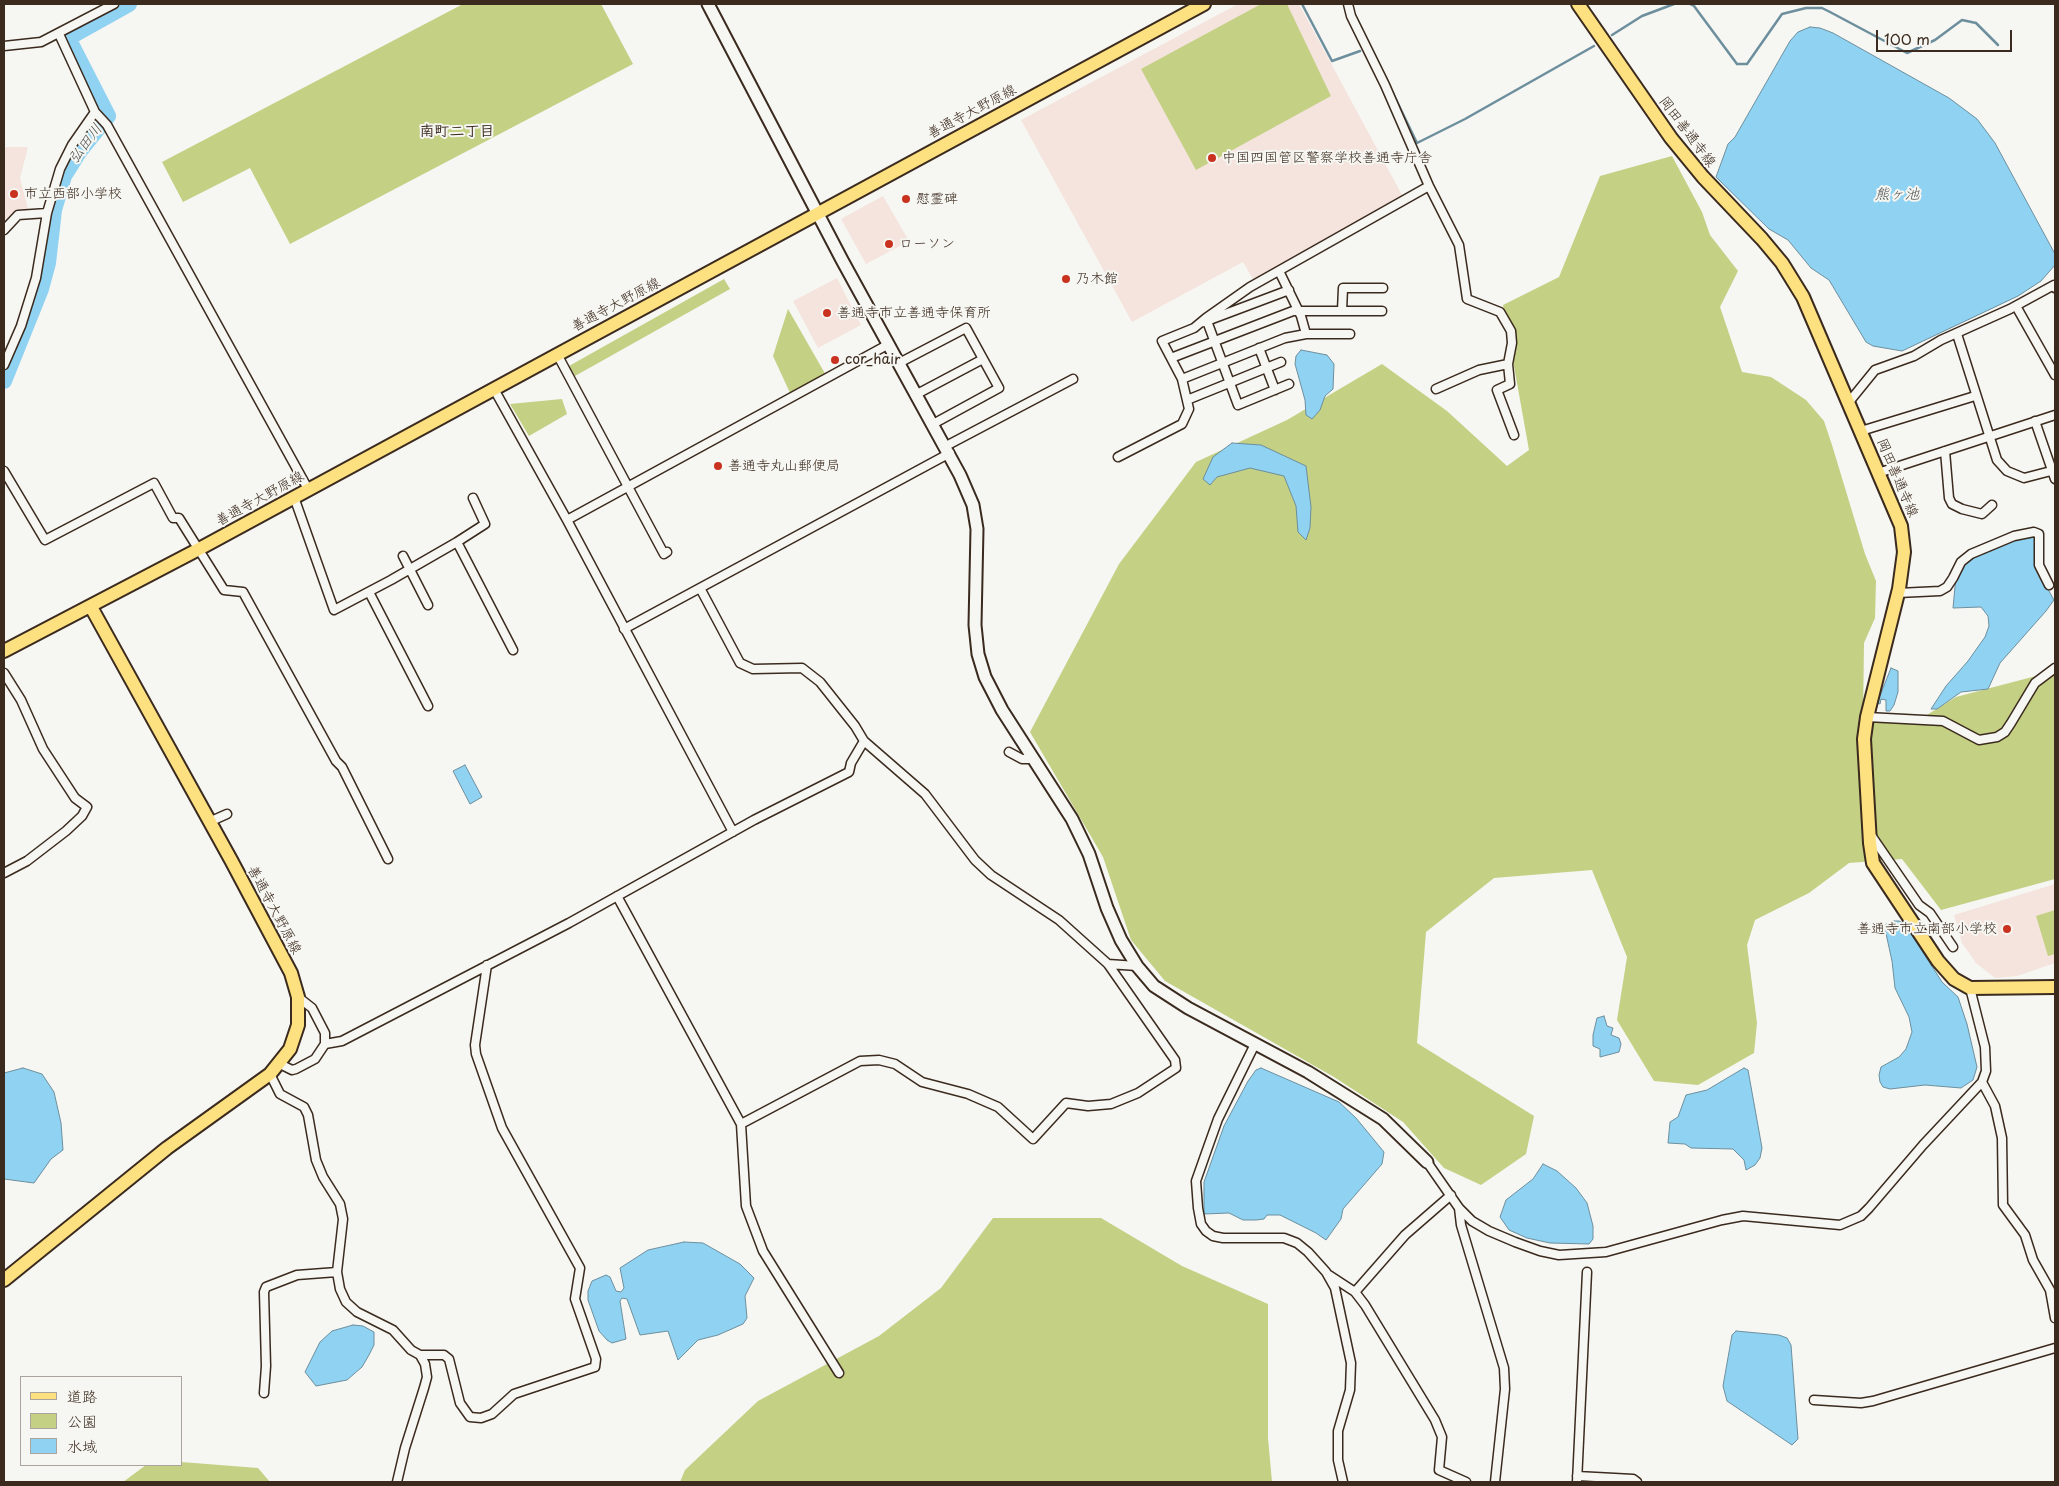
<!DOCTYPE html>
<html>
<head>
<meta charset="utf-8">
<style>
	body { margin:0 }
	#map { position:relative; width:2059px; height:1486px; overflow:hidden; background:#f6f6f2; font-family:"Playpen Sans","Klee One",sans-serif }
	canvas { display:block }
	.frame { position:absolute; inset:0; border:5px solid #3b2a1e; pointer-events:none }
	.legend { position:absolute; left:20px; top:1376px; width:162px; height:90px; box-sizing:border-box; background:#f6f6f2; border:1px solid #aba49d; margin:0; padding:6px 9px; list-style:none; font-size:15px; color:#3b2a1e }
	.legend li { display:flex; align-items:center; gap:10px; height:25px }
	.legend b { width:25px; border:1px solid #aba49d }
	.scale { position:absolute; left:1876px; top:30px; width:136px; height:22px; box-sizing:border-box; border:2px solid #3b2a1e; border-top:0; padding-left:6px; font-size:15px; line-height:18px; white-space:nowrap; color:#3b2a1e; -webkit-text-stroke:4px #f6f6f2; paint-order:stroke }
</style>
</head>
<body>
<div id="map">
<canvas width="2059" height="1486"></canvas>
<div class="frame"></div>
<ul class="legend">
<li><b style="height:6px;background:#fde080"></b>道路</li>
<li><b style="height:14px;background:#c4d084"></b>公園</li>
<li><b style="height:14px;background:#8fd2f1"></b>水域</li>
</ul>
<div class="scale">100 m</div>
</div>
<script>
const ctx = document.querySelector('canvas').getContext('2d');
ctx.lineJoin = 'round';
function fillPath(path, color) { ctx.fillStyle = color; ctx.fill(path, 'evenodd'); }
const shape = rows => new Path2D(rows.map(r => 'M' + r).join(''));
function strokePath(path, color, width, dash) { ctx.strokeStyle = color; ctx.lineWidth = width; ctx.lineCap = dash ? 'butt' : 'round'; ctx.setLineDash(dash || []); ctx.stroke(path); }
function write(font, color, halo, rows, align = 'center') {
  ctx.font = font + ' "Playpen Sans","Klee One",sans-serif'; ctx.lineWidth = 4; ctx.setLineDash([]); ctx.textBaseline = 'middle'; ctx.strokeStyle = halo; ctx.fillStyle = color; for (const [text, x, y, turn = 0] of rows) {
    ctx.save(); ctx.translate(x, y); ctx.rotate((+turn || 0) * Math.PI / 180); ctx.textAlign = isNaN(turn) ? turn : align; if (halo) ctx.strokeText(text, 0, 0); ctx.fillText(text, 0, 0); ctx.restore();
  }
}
fillPath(shape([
	[1238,4,1299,4,1402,195,1254,281,1243,262,1132,322,1021,120],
	[6,147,28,147,20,178,28,209,17,209,4,222,4,148],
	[883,196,909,241,866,264,841,219],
	[837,278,861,325,818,348,793,301],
	[2055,884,2055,963,2017,976,1995,978,1976,963,1962,943,1954,915]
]), '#f5e4dd');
fillPath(shape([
	[463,4,601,4,633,64,290,244,250,168,183,202,162,162],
	[1261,4,1287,4,1331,96,1196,170,1141,69],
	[1672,156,1702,212,1710,235,1738,271,1720,307,1742,372,1771,377,1806,400,1824,421,1832,445,1865,554,1876,581,1875,618,1864,643,1863,717,1922,718,1956,697,2055,671,2055,879,1941,910,1902,859,1849,863,1809,893,1755,920,1747,945,1757,1023,1754,1053,1698,1085,1654,1081,1617,1020,1627,957,1592,870,1494,878,1426,932,1417,1043,1534,1116,1526,1154,1481,1185,1444,1168,1403,1122,1334,1077,1165,981,1131,940,1103,857,1030,732,1119,564,1196,462,1287,420,1382,364,1447,411,1507,466,1529,450,1503,305,1559,277,1600,176],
	[724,279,730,289,575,376,569,366],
	[788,309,827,377,791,395,773,356],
	[562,399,567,414,529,436,510,404],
	[2055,910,2055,954,2048,956,2036,916],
	[993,1218,1101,1218,1182,1266,1268,1304,1268,1438,1272,1482,680,1482,685,1470,758,1401,879,1336,941,1288],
	[181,1462,258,1468,270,1482,123,1482,146,1465,181,1465]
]), '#c4d084');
const water = shape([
	[1810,27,1820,28,1833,33,1949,98,1977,119,1995,143,2055,254,2055,265,2041,281,2018,296,1902,351,1873,346,1866,342,1829,280,1811,268,1788,240,1769,229,1716,177,1728,144,1735,137,1790,41,1798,32,1810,27],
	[1301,350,1327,355,1334,364,1333,389,1325,396,1320,410,1312,419,1306,415,1305,400,1295,364,1296,356,1301,350],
	[1232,443,1261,445,1306,466,1311,507,1310,528,1306,540,1298,532,1296,506,1284,476,1250,468,1217,477,1210,485,1203,479,1213,457,1232,443],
	[2032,536,2037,539,2036,568,2054,600,2046,611,2000,663,1988,689,1961,692,1937,709,1931,709,1946,686,1968,661,1985,637,1989,626,1988,616,1981,607,1953,608,1956,576,1965,562,1973,556,2020,538,2032,536],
	[1891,668,1898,671,1898,692,1894,705,1890,711,1886,711,1886,700,1881,699,1880,704,1877,703,1891,668],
	[465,765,482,797,470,804,453,771,465,765],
	[1893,921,1899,921,1905,924,1942,982,1958,997,1967,1024,1977,1067,1973,1080,1961,1088,1925,1085,1890,1089,1883,1087,1880,1082,1879,1075,1881,1067,1899,1057,1906,1049,1912,1032,1909,1017,1895,988,1892,961,1885,929,1886,924,1893,921],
	[1604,1016,1607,1026,1613,1028,1611,1035,1619,1038,1621,1044,1619,1052,1600,1057,1600,1049,1593,1046,1593,1035,1597,1018,1604,1016],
	[23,1068,42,1074,54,1092,61,1123,63,1150,51,1159,34,1183,4,1179,4,1073,23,1068],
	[1261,1068,1339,1102,1356,1118,1384,1152,1382,1164,1343,1209,1341,1219,1326,1240,1316,1233,1280,1215,1267,1215,1264,1219,1256,1220,1243,1220,1229,1213,1204,1214,1204,1182,1224,1126,1248,1081,1256,1070,1261,1068],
	[1744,1068,1748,1070,1762,1148,1760,1158,1755,1165,1746,1170,1744,1160,1733,1149,1691,1148,1685,1144,1668,1143,1670,1122,1678,1117,1686,1095,1707,1090,1744,1068],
	[1543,1164,1557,1171,1576,1188,1587,1203,1593,1226,1593,1239,1589,1244,1550,1243,1527,1238,1509,1230,1500,1217,1506,1200,1533,1179,1543,1164],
	[684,1242,703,1243,740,1264,754,1278,745,1296,747,1318,743,1324,718,1335,698,1340,678,1360,668,1331,640,1335,627,1299,622,1298,620,1301,626,1339,612,1343,607,1340,599,1331,588,1300,588,1291,592,1281,606,1275,610,1277,616,1291,621,1292,624,1288,620,1268,648,1250,684,1242],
	[353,1325,363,1326,374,1332,374,1345,369,1355,362,1367,347,1380,316,1386,305,1372,320,1342,332,1331,353,1325],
	[1736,1331,1779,1335,1787,1338,1791,1345,1798,1439,1792,1445,1727,1401,1723,1386,1732,1335,1736,1331]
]);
fillPath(water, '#8fd2f1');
strokePath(water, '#6d8f9d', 1);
strokePath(shape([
	[1302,4,1332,61,1360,51],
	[1690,4,1694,6,1737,64,1747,64,1782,14,1806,8,1822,8,1830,12,1907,53,1935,40,1962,20,1976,23,1998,45],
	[1612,35,1642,16,1674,4],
	[1373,52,1417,143,1465,119,1594,46]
]), '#6d8f9d', 2.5);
strokePath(shape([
	[4,381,41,289,48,263,54,210,64,176,79,152,108,116,68,38,129,4]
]), '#8fd2f1', 16);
const street = shape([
	[1348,4,1351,16,1385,85,1429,186,1459,245,1467,299,1500,312,1511,331,1512,343,1508,364,1510,384,1497,390,1514,435],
	[59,34,95,112,107,125,308,489],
	[4,46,41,42,114,4],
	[4,230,18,215,47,213],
	[1279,271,1301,316,1306,334],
	[2016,306,2055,375],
	[1342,311,1343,288,1383,288],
	[1207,321,1238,405,1289,384],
	[1204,322,1289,290],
	[1957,334,1997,460,2007,471,2024,478,2051,471],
	[1259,348,1275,390],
	[557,354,664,554,667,552],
	[1171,358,1293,311,1382,311],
	[899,363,966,328,999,388,933,424],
	[4,365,21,326,36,278,47,213,60,169,72,145,95,112],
	[1182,379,1285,338,1306,334,1350,334],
	[494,389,567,520,733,832],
	[1436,389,1479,370,1508,364],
	[917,394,983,359],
	[1187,400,1281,362],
	[1849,402,1875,370,1914,356,1941,340,2010,309,2054,285,2055,288],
	[2035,421,2055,479],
	[1861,431,1975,396],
	[946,446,1073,379],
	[1945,451,1949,498,1952,504,1962,509,1982,514,1992,505],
	[1118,457,1182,424,1189,409,1182,379,1162,341,1194,328,1206,318,1250,287,1429,186],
	[4,471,45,540,154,483,173,518,179,518,224,590,243,592,336,761,342,767,388,859],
	[1878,473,2055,415],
	[294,497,334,610,391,580,457,542],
	[473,498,485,524,457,542,513,650],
	[567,520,889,344],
	[403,556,428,605],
	[700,588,740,663,753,669,802,668,820,682,855,726,864,741,925,794,975,860,991,875,1059,920,1108,964,1175,1060,1176,1068,1138,1093,1111,1104,1088,1106,1066,1103,1033,1139,998,1107,968,1094,922,1082,895,1064,879,1060,860,1061,741,1124],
	[369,592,428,706],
	[1898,593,1940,591,1947,587,1953,578,1961,562,1971,554,2014,536,2034,532,2039,534,2039,565,2049,585],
	[624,629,950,453],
	[4,673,21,700,43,749,75,798,87,807,82,816,66,831,27,861,4,873],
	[1867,717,1943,721,1979,740,1997,737,2005,732,2011,723,2035,683,2055,668],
	[1009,752,1022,759,1033,759],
	[209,822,227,814],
	[1871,835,1919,905,1930,913,1953,947],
	[617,896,741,1124,746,1206,763,1251,839,1373],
	[1108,964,1137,966],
	[325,1044,342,1041,569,923,754,820,849,772,851,763,864,741],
	[1255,1044,1218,1119,1208,1147,1196,1181,1198,1208,1201,1224,1206,1231,1213,1236,1223,1238,1284,1238,1297,1243,1308,1252,1326,1272,1335,1288,1351,1363,1350,1390,1338,1431,1338,1460,1343,1482],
	[280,1064,292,1070,296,1069,315,1059,325,1044,325,1033,312,1008,298,997],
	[1982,1082,1995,1106,2002,1138,2003,1205,2025,1235,2033,1260,2050,1290,2055,1318],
	[1427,1162,1459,1208,1472,1221,1489,1231,1515,1242,1540,1251,1559,1255,1606,1252,1722,1220,1743,1216,1840,1225,1861,1216,1869,1208,1923,1145,1982,1082,1986,1071,1985,1047,1970,988],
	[1459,1208,1461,1225,1504,1368,1505,1389,1495,1482],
	[337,1272,340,1289,346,1302,357,1312,393,1330,411,1350,420,1355,425,1364,427,1377,424,1388,405,1448,397,1482],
	[1329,1275,1355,1292,1365,1305,1435,1420,1442,1437,1439,1470,1466,1482],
	[1355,1292,1405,1235,1451,1195],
	[420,1355,444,1355,449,1359,460,1403,470,1417,481,1418,492,1414,514,1394,595,1367,596,1359,575,1299,580,1268,502,1128,476,1054,475,1045,487,965],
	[264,1393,266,1366,264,1292,266,1287,297,1275,337,1272,343,1219,340,1204,323,1177,316,1160,308,1115,304,1107,280,1094,270,1074],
	[1814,1400,1861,1403,1873,1401,2055,1348],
	[1577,1476,1633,1479,1637,1482],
	[1577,1482,1587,1272]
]);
const secondary = shape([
	[708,4,842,260,960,475,973,505,977,529,975,625,978,654,985,677,1002,710,1072,819,1089,854,1107,908,1121,940,1137,966,1154,986,1188,1008,1308,1072,1383,1119,1427,1162]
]);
const primary = shape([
	[1578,4,1671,138,1703,177,1762,239,1782,263,1803,297,1901,526,1904,552,1899,589,1867,717,1864,739,1870,843,1873,863,1938,961,1954,979,1970,988,2055,987],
	[4,651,199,549,1204,4],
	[4,1280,167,1148,270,1074,290,1049,298,1025,298,997,291,973,231,860,91,607]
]);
strokePath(street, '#3b2a1e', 11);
strokePath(secondary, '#3b2a1e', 15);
strokePath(primary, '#3b2a1e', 16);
strokePath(street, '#f6f6f2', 8);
strokePath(secondary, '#f6f6f2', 11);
strokePath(primary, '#fde080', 12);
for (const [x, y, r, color] of [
	[1212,158,5,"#c8321e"],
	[14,194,5,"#c8321e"],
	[906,199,5,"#c8321e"],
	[889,244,5,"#c8321e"],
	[1066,279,5,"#c8321e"],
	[827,313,5,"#c8321e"],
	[835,360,5,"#c8321e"],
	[718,466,5,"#c8321e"],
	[2007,929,5,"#c8321e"]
]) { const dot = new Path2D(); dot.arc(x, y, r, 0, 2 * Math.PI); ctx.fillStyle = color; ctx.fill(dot); strokePath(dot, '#f6f6f2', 2); }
write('14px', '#3b2a1e', '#f6f6f2', [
	["善通寺大野原線",972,112,-28],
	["岡田善通寺線",1687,132,53],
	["善通寺大野原線",616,305,-28],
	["岡田善通寺線",1897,478,67],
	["善通寺大野原線",260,499,-29],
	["善通寺大野原線",274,910,62]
]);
write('14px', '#3b2a1e', '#f6f6f2', [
	["中国四国管区警察学校善通寺庁舎",1222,158],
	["市立西部小学校",24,194],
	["慰霊碑",916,199],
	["ローソン",899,244],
	["乃木館",1076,279],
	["善通寺市立善通寺保育所",837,313],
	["cor_hair",845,360],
	["善通寺丸山郵便局",728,466],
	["善通寺市立南部小学校",1997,929,"right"]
], 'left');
write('bold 15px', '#3b2a1e', '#f6f6f2', [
	["南町二丁目",457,132]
]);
write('italic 15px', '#505453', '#f6f6f2', [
	["弘田川",86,144,-53],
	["熊ヶ池",1897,195]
]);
</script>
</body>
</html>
